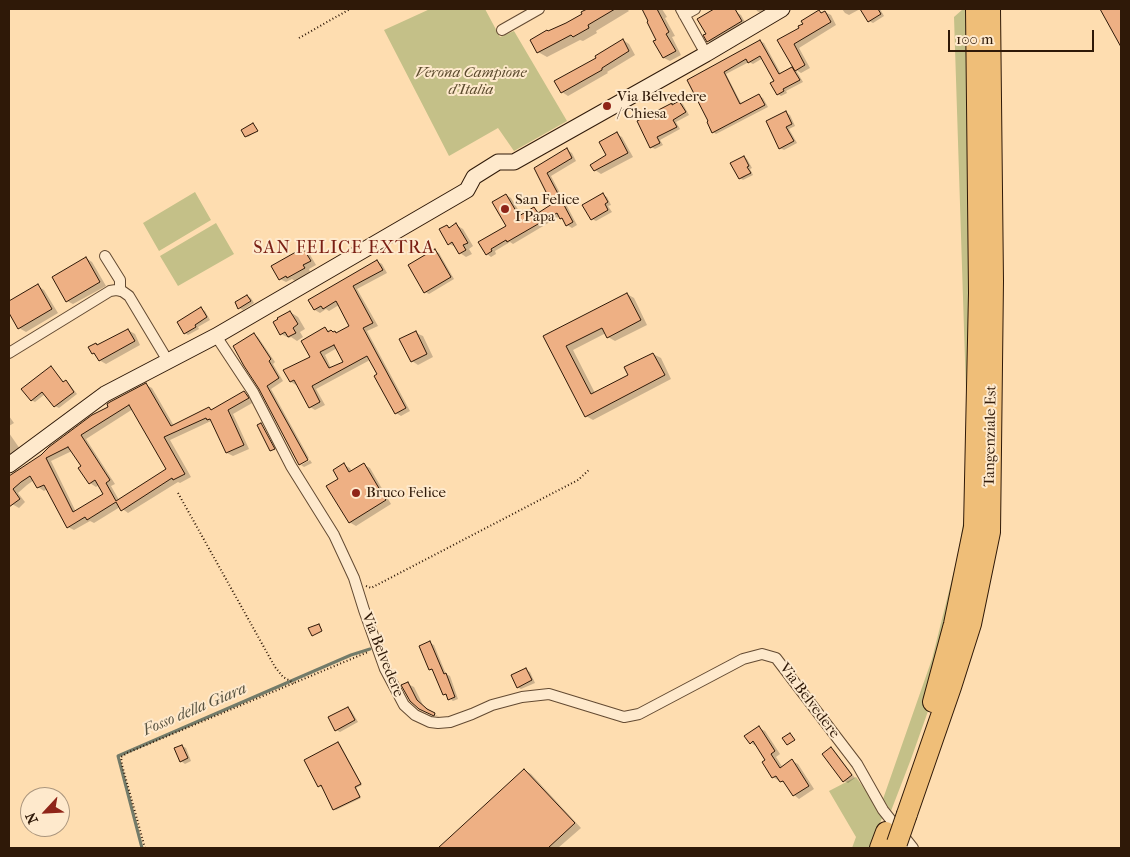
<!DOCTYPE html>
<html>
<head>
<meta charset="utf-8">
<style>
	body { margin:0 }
	#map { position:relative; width:1130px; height:857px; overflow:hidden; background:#feddb0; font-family:"IM FELL French Canon",serif }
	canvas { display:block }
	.frame { position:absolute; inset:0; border:10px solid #2f1908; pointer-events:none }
	.north { position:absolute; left:20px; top:787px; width:50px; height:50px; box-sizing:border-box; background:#fee9cc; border:1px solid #ab967e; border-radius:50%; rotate:245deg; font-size:14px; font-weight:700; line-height:20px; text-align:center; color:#2f1908 }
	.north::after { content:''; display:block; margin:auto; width:18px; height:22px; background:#8f2418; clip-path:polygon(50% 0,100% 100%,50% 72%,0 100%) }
	.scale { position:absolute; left:948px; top:30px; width:146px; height:22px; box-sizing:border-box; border:2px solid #2f1908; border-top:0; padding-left:6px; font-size:15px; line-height:18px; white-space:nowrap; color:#2f1908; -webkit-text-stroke:4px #fee9cc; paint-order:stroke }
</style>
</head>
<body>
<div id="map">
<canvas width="1130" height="857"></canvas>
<div class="frame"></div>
<div class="north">N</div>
<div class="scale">100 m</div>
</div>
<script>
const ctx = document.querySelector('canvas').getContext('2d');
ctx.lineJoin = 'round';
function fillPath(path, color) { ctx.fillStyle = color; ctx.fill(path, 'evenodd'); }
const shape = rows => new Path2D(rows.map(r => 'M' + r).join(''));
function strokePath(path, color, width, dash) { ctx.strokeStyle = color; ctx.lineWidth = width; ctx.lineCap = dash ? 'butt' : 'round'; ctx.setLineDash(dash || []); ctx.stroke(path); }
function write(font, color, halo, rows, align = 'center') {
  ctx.font = font + ' "IM FELL French Canon",serif'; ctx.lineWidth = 4; ctx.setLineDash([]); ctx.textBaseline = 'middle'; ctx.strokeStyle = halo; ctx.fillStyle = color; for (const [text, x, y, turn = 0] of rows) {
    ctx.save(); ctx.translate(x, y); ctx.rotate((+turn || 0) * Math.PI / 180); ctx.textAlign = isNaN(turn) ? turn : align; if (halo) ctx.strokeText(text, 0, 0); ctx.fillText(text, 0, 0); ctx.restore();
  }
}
fillPath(shape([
	[430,9,485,9,500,37,514,31,567,121,514,151,498,128,449,156,384,30],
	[963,9,971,9,976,504,949,652,911,759,891,811,883,799,932,659,958,555,969,485,954,17],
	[195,192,211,220,159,251,143,223],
	[216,223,234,254,178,286,160,256],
	[856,777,878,808,882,818,870,848,852,848,856,837,829,791]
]), '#c4c088');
fillPath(shape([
	[589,9,627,9,629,11,596,31,597,33,583,41,580,40,547,57,538,52,583,15,583,13],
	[644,9,662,9,667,17,665,18,675,36,672,37,681,55,670,61,664,58,658,40],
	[716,9,730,9,733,14,736,12,741,15,746,24,713,44,708,41,708,34,699,19],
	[756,9,769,9,761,13,757,11],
	[842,9,860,9,849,15,845,13],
	[874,9,880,9,884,16,873,23,869,21,865,14],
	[1102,9,1121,9,1121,41,1119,40],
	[819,11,822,14,825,12,831,15,836,25,799,48,810,68,801,73,796,70,803,82,786,91,787,93,781,96,778,94,776,82,763,58,753,64,749,62,726,74,742,105,759,96,763,98,768,107,716,134,713,132,710,122,688,81,760,41,764,43,781,74,794,67,779,41,801,28],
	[623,40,629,44,635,55,607,72,608,73,568,96,562,92,598,58],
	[679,102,683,104,689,115,676,122,680,129,660,140,663,145,655,149,651,147,673,106],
	[786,113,790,115,795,126,789,129,797,143,784,150,780,148],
	[253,125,258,131,248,137,246,136],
	[617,134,622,137,633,157,601,174,595,170,608,156],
	[567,150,572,153,576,161,551,176,577,225,572,228,567,225,564,219,560,216,513,244,510,242,495,251,496,254,491,257,487,254,508,226,506,195,511,198,522,216,534,208,540,213,554,205,535,169],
	[744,157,747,159,752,168,750,169,753,175,743,180,740,178],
	[603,195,607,197,611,205,608,206,612,212,596,221,592,219],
	[456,225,463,229,473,246,469,249,472,254,466,257,460,253,456,247,449,244,447,226,451,228],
	[303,249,309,253,316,265,309,269,310,272,295,281,292,279,286,282,280,279],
	[435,251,439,253,454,279,429,294,425,292],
	[86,258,92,262,106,286,73,304,67,301],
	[377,261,382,264,387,273,357,289,378,326,367,331,410,411,401,416,396,413,379,375,370,360,316,389,325,405,315,410,310,407,297,384,296,385,291,382,312,357,325,329,338,334,351,326,339,305,329,311,326,309,320,313,315,310,310,301],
	[337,348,344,362,331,368,325,355],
	[38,286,44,290,58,313,26,332,19,328,9,310,9,303],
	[627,294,634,298,647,325,615,341,608,337,606,333,573,350,595,393,630,376,653,354,661,358,671,379,593,420,586,416,545,337],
	[247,296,251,298,254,303,243,310,239,308],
	[201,309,205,311,210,320,198,327,199,329,188,335,185,333],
	[290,312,298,317,305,329,300,332,303,337,297,341,291,337,289,338,281,334],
	[128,330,135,334,140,345,106,364,99,360,97,356,92,353,98,346],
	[416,333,423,336,433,357,418,365,412,361],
	[254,335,258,337,275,362,273,364,283,381,271,389,309,458,301,463,301,465,260,388],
	[51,368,54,370,64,383,66,382,69,384,77,394,59,408,55,406,45,394,35,402,31,400],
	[146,385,152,388,174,426,209,408,212,410,244,393,250,396,254,402,233,414,249,449,233,456,227,453,213,422,211,421,170,440,191,477,180,483,178,482,128,513,120,507,94,523,90,521,74,530,68,527,47,489,44,491,38,487,34,480,27,485,18,493,25,502,19,508,12,504,9,500,9,478],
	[133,409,168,469,119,500,111,486,115,484,86,439],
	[72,451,82,466,90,483,96,487,99,485,104,495,76,512,51,461],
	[9,416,14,423,9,426],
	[9,433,20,449,9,457],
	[310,460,312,463,304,467,301,465],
	[344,465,350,468,352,472,364,465,370,468,391,504,356,526,349,522,340,479],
	[430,643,434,645,446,674,450,676,458,699,453,701,444,694,433,671,430,669],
	[526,670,530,672,535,683,521,689,517,687],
	[408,684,414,687,423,705,433,713,441,718,420,708],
	[348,708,351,710,358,722,340,732,336,730],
	[759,728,765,731,780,754,776,757,783,768,792,761,798,764,814,789,799,799,794,795,787,785,780,780,779,781,773,777,767,760,756,746,751,743],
	[338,743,340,744,362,785,356,788,361,798,336,810,334,809,323,786,321,787,319,786],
	[182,746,186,748,191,761,185,764,181,761],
	[831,748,834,750,855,778,848,783,844,781],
	[524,770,531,774,581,828,558,848,440,848]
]), '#0003');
strokePath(shape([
	[142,848,118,756,351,655,370,649]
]), '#737b69', 3);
const building = shape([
	[587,9,615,9,588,25,589,28,573,37,571,35,537,53,530,40,547,30,548,31,566,23,582,14,581,12,587,9],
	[642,9,657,9,669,32,666,34,676,51,663,58,653,41,656,40,647,22,648,21,642,9],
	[714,9,735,9,742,21,707,42,703,35,706,34,697,19,714,9],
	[860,9,878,9,881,14,868,22,860,9],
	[1100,9,1121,9,1121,47,1100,9],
	[819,10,821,13,825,11,831,22,794,44,805,65,795,71,777,40,799,28,798,26,803,24,801,21,819,10],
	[623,39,629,51,602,68,602,70,561,93,554,81,596,58,595,56,623,39],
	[760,40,779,74,792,67,800,80,783,89,784,91,777,95,770,83,774,81,760,56,748,63,746,59,724,72,740,104,759,94,765,105,712,133,707,122,708,121,687,80,760,40],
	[679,101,686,112,673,120,677,127,657,137,660,143,650,148,637,121,672,103,672,105,679,101],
	[786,111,792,124,786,127,794,141,779,149,766,121,786,111],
	[253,123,258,131,245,137,241,130,253,123],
	[617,132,628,153,594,171,590,165,606,155,599,142,617,132],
	[567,148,572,158,547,173,573,222,566,226,562,218,560,219,557,213,507,242,506,240,491,249,492,251,486,255,478,242,506,226,492,202,506,194,519,216,534,207,538,213,552,204,534,168,567,148],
	[744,156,749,166,747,167,751,173,739,179,730,163,744,156],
	[603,193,608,202,605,204,608,210,591,220,582,205,603,193],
	[456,223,468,243,463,245,466,250,459,254,452,242,448,245,439,229,447,225,449,228,456,223],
	[303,248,311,261,303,265,305,268,287,278,286,276,279,280,271,266,303,248],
	[435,249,451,277,424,293,408,265,435,249],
	[86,257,100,282,66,302,52,277,86,257],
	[377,260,383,270,353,286,373,323,363,328,406,408,395,414,374,376,377,374,367,356,312,386,320,402,309,408,294,380,290,382,283,370,310,357,301,341,325,327,328,332,331,330,333,332,335,331,336,333,349,326,336,301,323,309,321,306,314,310,308,300,377,260],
	[334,345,343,362,329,368,320,352,334,345],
	[38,284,52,309,18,329,9,313,9,301,38,284],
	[627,293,641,320,607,338,602,328,566,346,591,394,628,375,624,367,653,353,665,375,585,417,543,336,627,293],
	[247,295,251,301,238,309,235,302,247,295],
	[201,307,207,317,195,325,196,327,184,334,177,322,201,307],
	[290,311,298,324,293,328,296,333,288,337,285,332,280,335,273,322,278,319,277,318,290,311],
	[128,329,135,341,99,361,94,353,92,354,88,347,96,343,97,345,128,329],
	[416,331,427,354,411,362,399,339,416,331],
	[254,333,271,359,269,361,279,378,267,386,308,460,299,465,259,389,244,366,233,346,254,333],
	[51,366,63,382,66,380,74,392,54,407,42,392,31,401,21,389,51,366],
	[146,383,171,426,209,407,211,410,244,391,249,398,228,410,244,445,226,453,210,419,207,420,206,418,164,437,185,474,173,480,172,478,121,511,116,502,87,520,85,517,67,528,44,485,37,488,30,476,21,482,13,489,20,499,9,507,9,476,41,455,49,447,92,415,108,407,107,404,110,402,146,383],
	[129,405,166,469,116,501,106,483,110,480,81,435,129,405],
	[68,447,81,466,78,468,89,484,95,480,103,494,73,512,46,458,68,447],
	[261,423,275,449,270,451,257,425,261,423],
	[344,463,349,472,364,463,386,500,349,523,326,486,338,479,333,470,344,463],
	[319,624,322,631,312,636,308,628,319,624],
	[430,641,444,674,446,673,455,697,448,700,446,694,443,695,432,669,429,670,419,646,430,641],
	[526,668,532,680,517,688,511,675,526,668],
	[408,682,417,700,427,709,435,713,434,716,419,709,410,701,401,685,408,682],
	[348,707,355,720,335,731,328,717,348,707],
	[759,726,775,751,771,754,780,768,792,759,809,786,793,796,783,781,780,782,776,776,772,778,762,762,765,760,753,741,750,744,744,736,759,726],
	[790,733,795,740,787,745,782,738,790,733],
	[338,742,361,784,355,787,360,797,333,810,321,785,318,787,304,760,338,742],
	[182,745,188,758,180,762,174,748,182,745],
	[831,747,852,775,843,782,822,754,831,747],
	[524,769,575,823,548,848,438,848,524,769]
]);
fillPath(building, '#eeb084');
strokePath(building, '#2f1908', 1);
const street = shape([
	[681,9,706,54],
	[684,15,695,9],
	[502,30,539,9],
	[105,256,120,280,120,291],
	[216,336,253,392,291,466,334,535,354,578,364,610,385,669,404,705,415,715,430,722,438,723,450,722,472,714,492,705,522,697,549,694,624,717,639,714,743,659,762,654,776,658,857,764,883,810,913,848],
	[9,353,110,291,116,290,122,291,129,296,168,361]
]);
const secondary = shape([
	[9,465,105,394,216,336,467,190,474,177,498,162,514,162,706,54,782,9]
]);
const highway = shape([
	[933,702,954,624,974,527,979,293,976,9],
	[907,814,951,687,971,624,990,532,993,281,990,9],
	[880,848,886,832]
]);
strokePath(street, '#634a32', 12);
strokePath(secondary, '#2f1908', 17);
strokePath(highway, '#2f1908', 22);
strokePath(shape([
	[299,38,350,9],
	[178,493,275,667,283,677,294,683],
	[366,586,371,588,578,480,590,469],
	[145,848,122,765,121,757,127,753,368,652]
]), '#2f1908', 2, [1, 2.5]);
strokePath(street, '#fee9cc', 10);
strokePath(secondary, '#fee9cc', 15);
strokePath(highway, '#efbe78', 20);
const highwayBridge = shape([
	[897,843,907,814]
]);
strokePath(highwayBridge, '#2f1908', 22, []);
strokePath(highwayBridge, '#efbe78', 20);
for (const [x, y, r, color] of [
	[607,106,5,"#8f2418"],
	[505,209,5,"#8f2418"],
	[356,493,5,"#8f2418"]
]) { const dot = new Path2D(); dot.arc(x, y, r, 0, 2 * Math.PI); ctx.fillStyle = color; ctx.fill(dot); strokePath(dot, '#fee9cc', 2); }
write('italic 15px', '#5c4b2e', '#fee9cc', [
	["Verona Campione",471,73],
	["d'Italia",471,90]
]);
write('15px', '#2f1908', '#fee9cc', [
	["Via Belvedere",617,97],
	["/ Chiesa",617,114],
	["San Felice",515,200],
	["I Papa",515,217],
	["Bruco Felice",366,493]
], 'left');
write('15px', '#2f1908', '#fee9cc', [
	["Tangenziale Est",991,436,-89],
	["Via Belvedere",382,655,68],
	["Via Belvedere",809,701,53]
]);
write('italic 16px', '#575240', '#fee9cc', [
	["Fosso della Giara",195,710,-23]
]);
ctx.letterSpacing = '1px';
write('18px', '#7a1f14', '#fee9cc', [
	["SAN FELICE EXTRA",344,249]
]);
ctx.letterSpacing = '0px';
</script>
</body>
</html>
